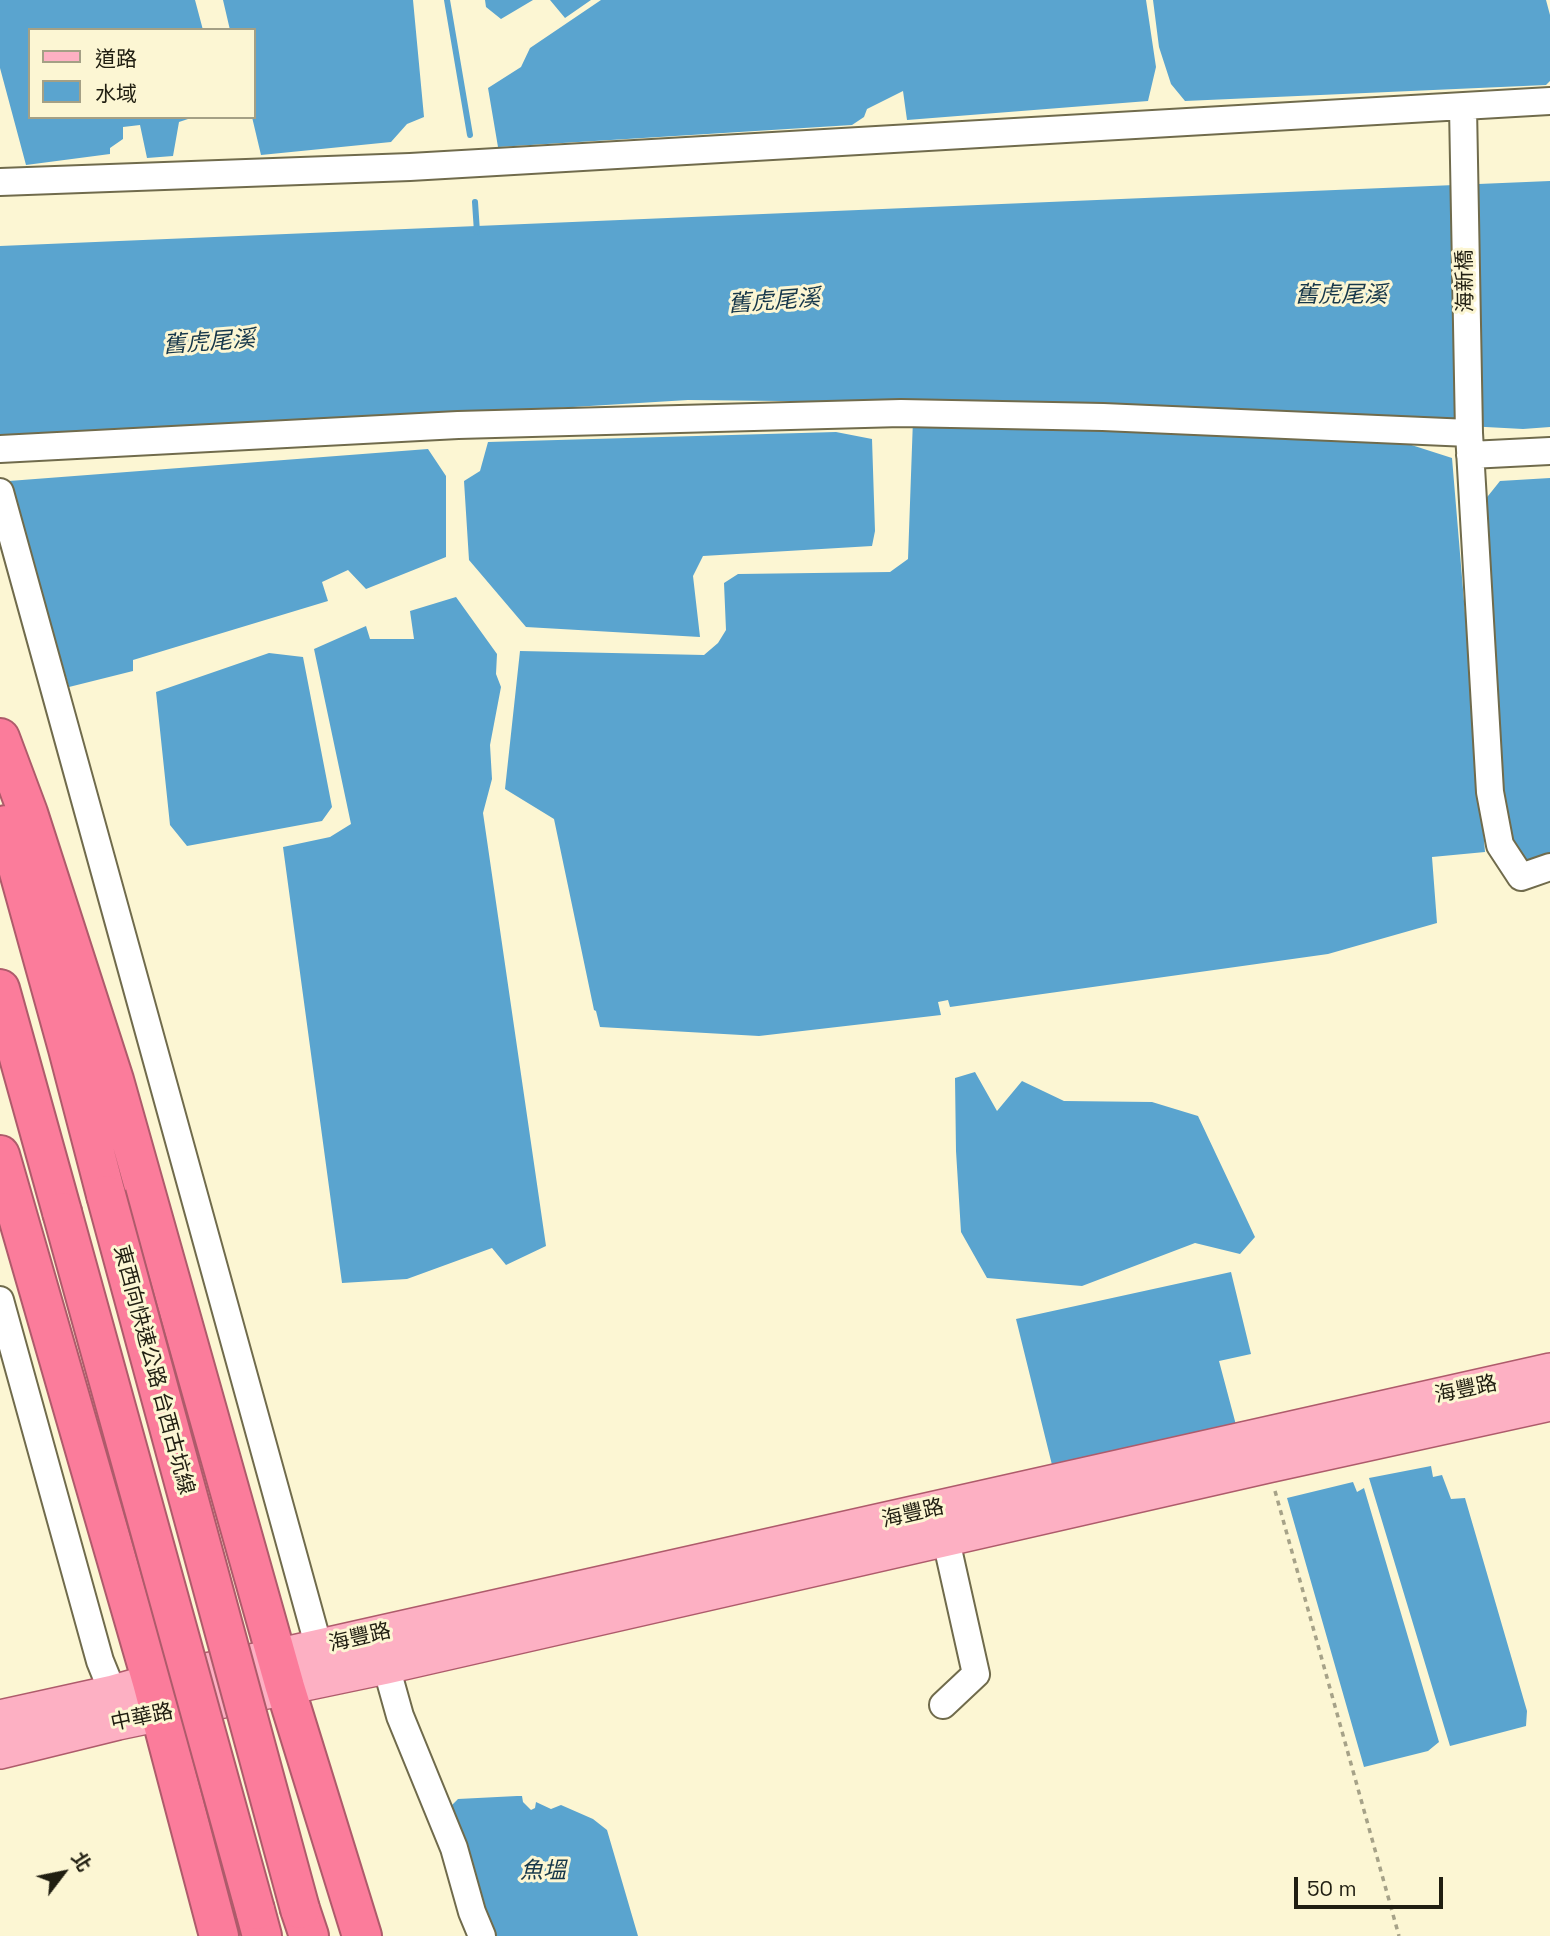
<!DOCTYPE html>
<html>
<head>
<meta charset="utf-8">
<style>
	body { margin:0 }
	#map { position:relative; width:1550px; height:1936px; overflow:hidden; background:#fcf6d3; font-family:"Space Grotesk","Noto Sans TC",sans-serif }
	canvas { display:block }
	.legend { position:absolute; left:28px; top:28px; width:228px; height:91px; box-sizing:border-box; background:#fcf6d3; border:2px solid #a4a085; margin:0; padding:9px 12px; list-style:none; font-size:21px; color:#201e11 }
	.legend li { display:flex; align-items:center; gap:14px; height:35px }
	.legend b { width:35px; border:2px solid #a4a085 }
	.north { position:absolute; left:28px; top:1838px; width:70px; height:70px; -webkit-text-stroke:5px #fcf6d3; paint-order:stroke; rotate:58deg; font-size:19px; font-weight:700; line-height:28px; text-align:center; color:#201e11 }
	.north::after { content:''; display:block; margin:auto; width:24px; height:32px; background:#201e11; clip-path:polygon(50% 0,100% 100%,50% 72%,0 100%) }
	.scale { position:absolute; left:1294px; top:1877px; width:149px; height:32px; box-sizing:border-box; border:4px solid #201e11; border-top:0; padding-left:9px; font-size:21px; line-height:24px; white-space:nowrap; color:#201e11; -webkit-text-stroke:5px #fcf6d3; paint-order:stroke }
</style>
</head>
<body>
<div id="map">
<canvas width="1550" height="1936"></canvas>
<ul class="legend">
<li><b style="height:9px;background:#fdb0c3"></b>道路</li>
<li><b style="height:19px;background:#5aa4cf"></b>水域</li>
</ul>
<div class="north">北</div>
<div class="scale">50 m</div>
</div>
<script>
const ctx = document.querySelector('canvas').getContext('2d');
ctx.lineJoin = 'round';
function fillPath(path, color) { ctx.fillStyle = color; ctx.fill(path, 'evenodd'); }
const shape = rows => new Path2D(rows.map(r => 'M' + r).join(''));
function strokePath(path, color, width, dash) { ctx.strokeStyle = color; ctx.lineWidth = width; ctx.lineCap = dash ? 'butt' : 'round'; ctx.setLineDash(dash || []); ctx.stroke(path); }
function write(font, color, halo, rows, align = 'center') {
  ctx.font = font + ' "Space Grotesk","Noto Sans TC",sans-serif'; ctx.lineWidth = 6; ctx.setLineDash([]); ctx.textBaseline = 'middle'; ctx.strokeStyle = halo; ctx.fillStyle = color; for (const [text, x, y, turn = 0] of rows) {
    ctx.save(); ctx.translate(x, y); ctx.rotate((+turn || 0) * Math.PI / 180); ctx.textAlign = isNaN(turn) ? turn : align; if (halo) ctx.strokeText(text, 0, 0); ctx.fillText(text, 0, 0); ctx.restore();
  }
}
fillPath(shape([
	[0,0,195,0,203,30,30,30,30,117,194,117,179,122,173,156,147,158,140,125,123,127,123,139,110,148,110,154,26,165,0,68],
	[223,0,413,0,424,117,407,124,391,142,261,155,252,117,254,117,254,30,230,30],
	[485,0,533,0,501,19,486,7],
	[550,0,591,0,565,18],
	[601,0,1146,0,1156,67,1148,101,907,120,903,91,867,109,864,117,852,125,498,147,488,88,521,67,530,48],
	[1153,0,1546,0,1550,15,1550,81,1546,85,1185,101,1171,84,1159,47],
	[1550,181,1550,427,1523,429,1056,404,688,400,212,429,0,439,0,246],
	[913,419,1402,442,1452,458,1485,852,1432,857,1437,923,1328,954,950,1007,948,1000,938,1002,941,1015,759,1036,600,1027,596,1011,594,1010,554,819,505,789,520,651,704,655,718,643,726,630,724,583,738,574,890,572,908,559],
	[836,432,872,439,875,531,872,546,703,556,693,576,700,637,526,627,469,560,464,481,480,471,488,442],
	[428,449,446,476,446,557,366,589,348,570,322,582,328,601,133,660,133,671,69,687,9,481],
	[1550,478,1550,857,1524,863,1508,843,1495,752,1484,501,1500,481],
	[456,597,497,654,496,674,501,687,490,745,492,779,483,813,546,1246,506,1265,492,1248,407,1279,342,1283,283,847,330,837,351,824,314,649,366,626,370,639,414,639,410,611],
	[269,653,303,657,332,807,322,821,187,846,170,825,156,692],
	[975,1072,997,1111,1022,1081,1064,1101,1152,1102,1198,1116,1255,1237,1240,1254,1195,1243,1082,1286,987,1278,961,1232,956,1151,955,1078],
	[1231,1272,1251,1354,1219,1361,1240,1440,1054,1473,1016,1319],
	[1431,1466,1433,1477,1442,1475,1451,1499,1465,1498,1527,1711,1526,1726,1450,1746,1369,1478],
	[1353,1482,1357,1492,1364,1488,1439,1742,1428,1751,1364,1767,1287,1498],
	[517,1796,522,1796,523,1802,531,1810,535,1808,536,1802,551,1809,561,1805,593,1819,607,1830,638,1936,492,1936,451,1806,458,1799]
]), '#5aa4cf');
strokePath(shape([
	[447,0,470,135],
	[475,202,477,232]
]), '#5aa4cf', 6);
const minor = shape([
	[1463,107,1469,433,1490,792,1500,845,1521,877,1550,867],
	[0,182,410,167,1550,101],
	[0,449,458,425,901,413,1103,417,1469,433],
	[1470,455,1550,451],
	[0,492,319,1648],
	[0,1300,100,1661,113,1693],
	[386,1666,400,1716,454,1848,472,1912,482,1936],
	[943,1705,976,1674,946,1540]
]);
const major = shape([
	[0,1718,113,1693,152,1682,276,1657,1550,1371],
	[0,1751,118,1722,386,1666,1268,1465,1550,1403]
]);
const highway = shape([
	[0,738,28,813,114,1080,285,1687,362,1936],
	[6,825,68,1049,106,1195],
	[0,989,62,1212],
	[0,1155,152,1682,219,1936],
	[300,1909,309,1936],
	[255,1910,262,1936]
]);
strokePath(minor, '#706b4c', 30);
strokePath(major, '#ae5b6b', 38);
strokePath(highway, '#ae5b6b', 42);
strokePath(shape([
	[1275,1491,1399,1936]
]), '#a6a288', 3.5, [5, 5]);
strokePath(minor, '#fff', 26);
strokePath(major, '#fdb0c3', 35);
strokePath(highway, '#fb7c9b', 38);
const highwayBridge = shape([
	[106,1195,300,1909],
	[62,1212,255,1910]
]);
strokePath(highwayBridge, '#ae5b6b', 42, []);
strokePath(highwayBridge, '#fb7c9b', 38);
write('21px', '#201e11', '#fcf6d3', [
	["海新橋",1466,281,-91],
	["東西向快速公路 台西古坑線",153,1370,75],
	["海豐路",1466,1390,-12],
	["海豐路",913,1514,-13],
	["海豐路",360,1638,-13],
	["中華路",142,1718,-12]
]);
write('italic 23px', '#16374a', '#fcf6d3', [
	["舊虎尾溪",1341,296],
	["舊虎尾溪",774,302,-4],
	["舊虎尾溪",209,343,-4],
	["魚塭",543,1872]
]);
</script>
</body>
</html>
